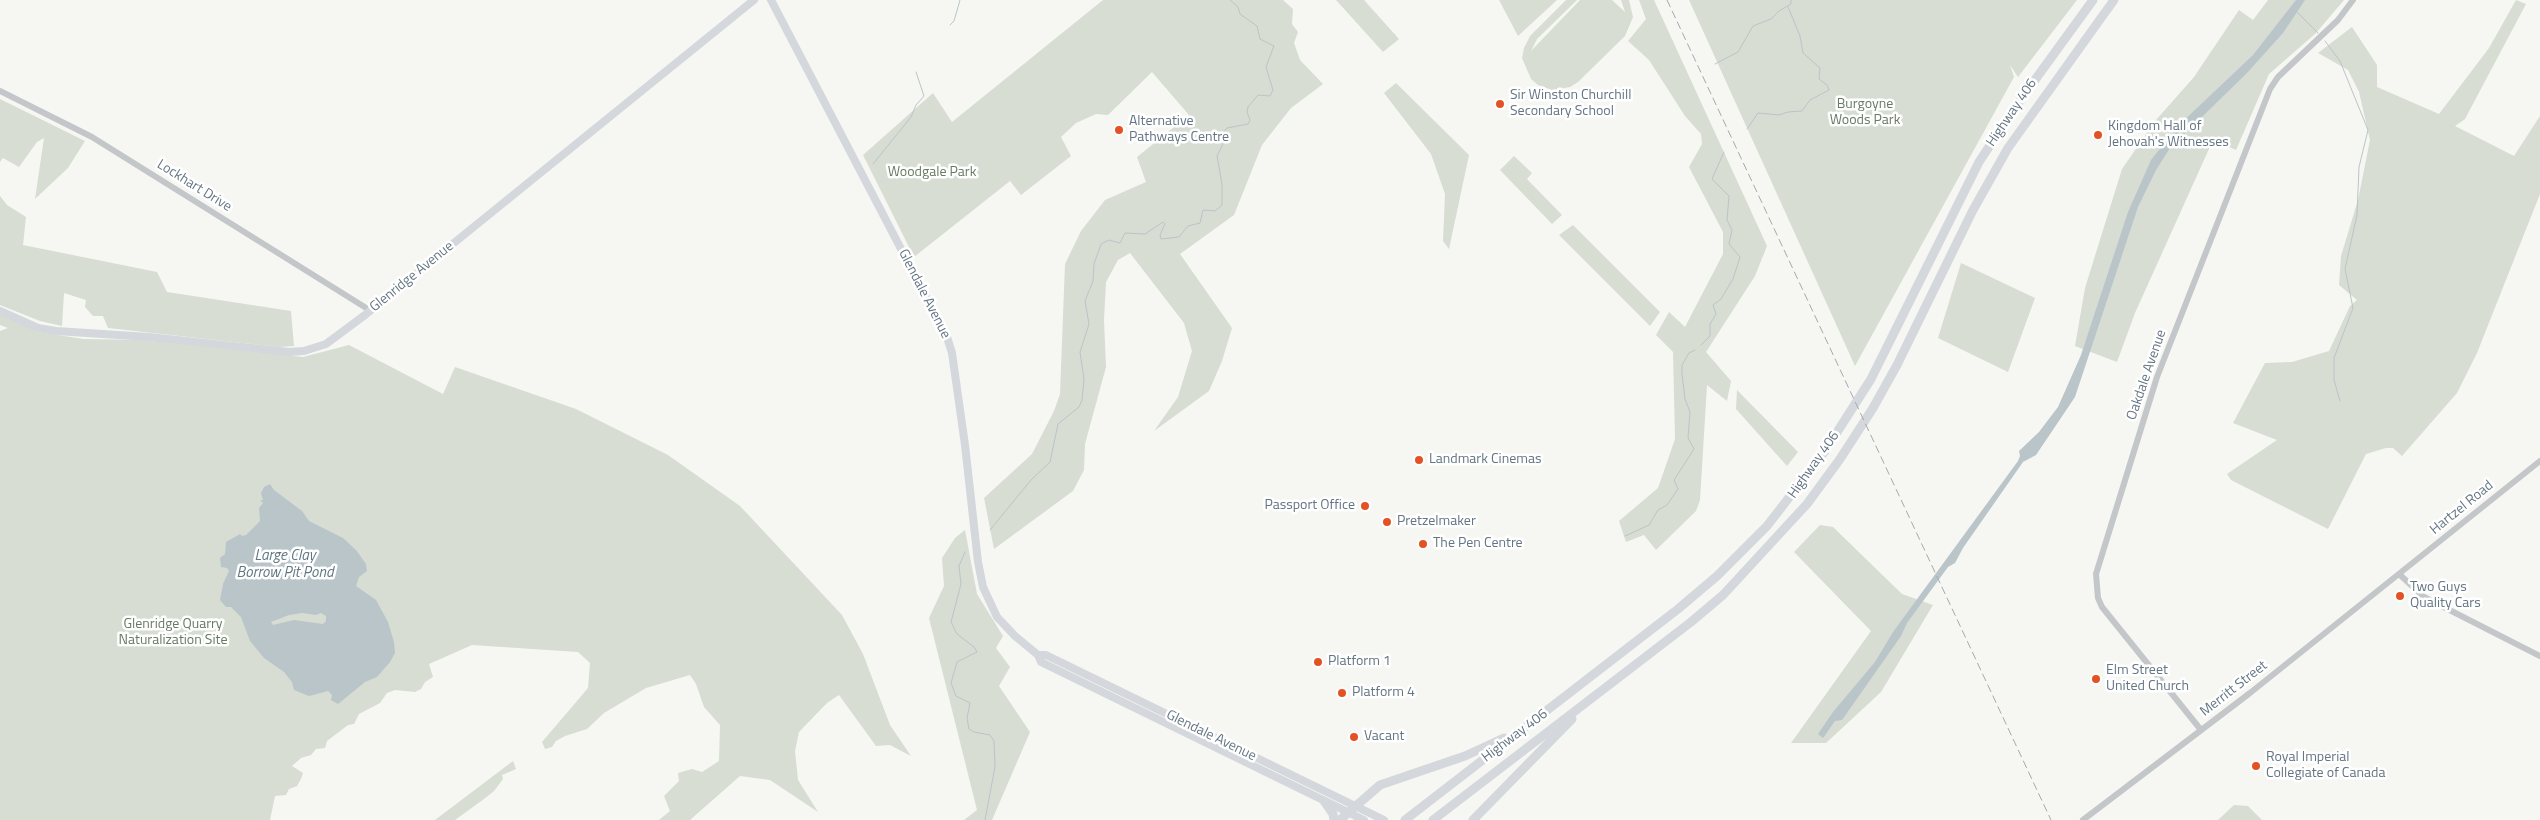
<!DOCTYPE html>
<html>
<head>
<meta charset="utf-8">
<style>
	body { margin:0 }
	canvas { display:block; background:#f6f6f2 }
</style>
</head>
<body>
<canvas width="2540" height="820"></canvas>
<script>
const ctx = document.querySelector('canvas').getContext('2d');
ctx.lineJoin = 'round';
function fillPath(path, color) { ctx.fillStyle = color; ctx.fill(path, 'evenodd'); }
const shape = rows => new Path2D(rows.map(r => 'M' + r).join(''));
function strokePath(path, color, width, dash) { ctx.strokeStyle = color; ctx.lineWidth = width; ctx.lineCap = dash ? 'butt' : 'round'; ctx.setLineDash(dash || []); ctx.stroke(path); }
function write(font, color, halo, rows, align = 'center') {
  ctx.font = font + ' "Titillium Web",sans-serif'; ctx.lineWidth = 5; ctx.setLineDash([]); ctx.textBaseline = 'middle'; ctx.strokeStyle = halo; ctx.fillStyle = color; for (const [text, x, y, turn = 0] of rows) {
    ctx.save(); ctx.translate(x, y); ctx.rotate((+turn || 0) * Math.PI / 180); ctx.textAlign = isNaN(turn) ? turn : align; if (halo) ctx.strokeText(text, 0, 0); ctx.fillText(text, 0, 0); ctx.restore();
  }
}
fillPath(shape([
	[1103,0,1283,0,1293,9,1292,24,1298,32,1294,43,1300,60,1323,84,1291,108,1262,145,1234,215,1180,254,1232,328,1222,361,1209,391,1154,431,1178,397,1192,351,1184,323,1130,253,1118,260,1106,282,1104,320,1106,367,1085,444,1084,470,1073,491,994,549,984,498,1032,454,1054,411,1060,394,1065,264,1081,231,1105,200,1146,182,1137,157,1189,115,1152,72,1108,115,1096,114,1076,123,1061,137,1071,156,1021,195,1010,181,914,257,863,155,933,93,952,122],
	[1336,0,1364,0,1399,39,1383,52],
	[1499,0,1557,0,1518,36],
	[1566,0,1577,0,1537,39,1531,51,1580,0,1612,0,1625,12,1621,0,1629,0,1633,17,1625,36,1578,82,1570,87,1552,90,1538,85,1531,79,1522,58,1524,48,1530,36],
	[1639,0,1654,0,1767,246,1755,276,1706,352,1731,381,1727,401,1707,385,1700,500,1696,511,1656,550,1644,535,1626,542,1619,521,1658,488,1675,439,1673,352,1656,335,1669,312,1685,327,1723,254,1723,232,1689,167,1702,144,1701,134,1685,116,1649,60,1628,41,1646,19],
	[1689,0,2077,0,2018,77,2010,65,2014,77,1855,366],
	[2268,0,2344,0,2316,33,2269,74,2236,150,2213,140,2135,313,2117,362,2075,346,2085,288,2122,169,2156,120,2194,77,2239,10,2253,20],
	[2516,0,2526,4,2465,119,2455,126,2514,156,2540,116,2540,194,2477,353,2457,393,2402,456,2393,448,2386,448,2366,454,2328,529,2231,480,2227,474,2277,440,2233,423,2265,363,2292,362,2329,351,2350,306,2357,300,2339,285,2341,256,2358,200,2370,140,2359,92,2348,70,2318,53,2352,27,2377,65,2377,87,2439,114,2489,48],
	[1396,83,1469,155,1449,249,1443,241,1445,194,1431,154,1384,93],
	[0,99,85,141,68,168,35,199,44,138,37,142,19,167,3,158,0,162],
	[1514,156,1532,173,1527,179,1562,215,1552,224,1500,170],
	[0,196,7,205,26,217,23,245,157,272,167,292,291,311,294,346,279,347,108,328,103,316,93,316,85,307,86,300,64,293,62,326,40,321,0,305],
	[1573,225,1660,312,1650,326,1559,235],
	[1961,263,2035,298,2008,372,1938,338],
	[0,314,38,332,84,339,141,340,303,357,349,345,443,394,455,367,576,409,668,455,740,506,842,615,863,654,890,725,911,756,890,745,876,746,839,695,827,703,799,732,795,751,798,780,818,812,770,780,740,776,690,820,659,820,670,811,664,796,679,781,678,773,692,769,702,772,719,761,720,725,704,707,696,684,690,675,646,688,604,713,587,729,565,736,556,741,552,747,545,749,542,742,588,688,590,663,578,652,472,645,429,664,433,677,425,682,421,689,415,692,395,690,387,693,380,703,359,714,354,724,348,725,327,741,325,748,316,749,311,755,301,758,292,766,303,773,301,779,297,786,289,789,286,795,275,796,270,820,0,820,0,331,8,328,0,325],
	[1737,390,1798,452,1787,466,1736,409],
	[1820,525,1833,527,1902,594,1933,605,1881,692,1826,743,1791,743,1871,631,1794,552],
	[965,530,977,594,1003,636,996,648,1010,667,999,686,1030,732,992,820,964,820,977,810,929,618,944,586,942,558,955,538],
	[513,761,516,769,502,775,503,779,494,791,484,799,455,820,435,820],
	[2234,805,2248,806,2262,820,2218,820]
]), '#d7ddd3');
fillPath(shape([
	[2296,0,2305,0,2283,33,2246,74,2170,148,2156,170,2138,207,2075,397,2036,455,2023,462,1963,548,1955,563,1948,567,1907,623,1901,636,1842,720,1835,721,1823,738,1818,734,1833,712,1875,662,1893,632,2018,461,2020,456,2019,451,2039,432,2058,407,2081,355,2128,212,2151,160,2178,126,2253,55],
	[270,484,274,490,302,511,309,521,343,538,356,550,366,564,367,571,359,577,356,586,376,600,388,622,394,642,395,653,390,662,377,677,365,682,338,704,331,700,332,695,328,691,309,696,294,690,292,682,284,672,264,658,250,641,241,617,231,607,226,607,220,600,223,584,229,571,227,568,221,567,220,558,225,554,226,542,240,534,242,536,246,535,260,521,259,508,263,503,260,500,263,500,261,493,264,487],
	[302,613,316,615,321,613,326,616,326,621,323,624,294,620,273,625,271,622,289,615]
]), '#bac5c9');
strokePath(shape([
	[2297,12,2318,33],
	[950,25,954,21,960,0],
	[2325,41,2340,61,2368,130,2359,167,2357,215,2345,269,2353,308,2334,358,2334,380,2340,401],
	[1715,64,1738,52,1753,26,1771,19,1779,11,1791,4,1791,0],
	[1747,129,1758,113,1779,115,1788,112,1802,111,1810,100,1829,90,1827,85,1819,79,1820,68,1803,53,1800,36,1788,7],
	[873,164,911,117,916,105,924,96,916,72],
	[1701,345,1710,336,1710,324,1716,314,1713,305,1721,299,1733,279,1740,257,1729,244,1732,230,1727,220,1729,196,1712,179,1724,152],
	[990,530,1031,480,1050,462,1058,424,1079,407,1082,400,1084,379,1080,352,1089,324,1085,301,1093,281,1094,264,1101,244,1109,240,1120,243,1125,233,1145,234,1163,222,1165,224,1160,235,1161,239,1179,237,1188,226,1200,223,1203,210,1215,211,1222,205,1222,184,1217,156,1224,142,1222,134,1227,128,1248,124,1250,120,1247,112,1248,107,1258,95,1270,96,1273,90,1266,67,1274,46,1260,39,1257,26,1240,14,1238,7,1230,0],
	[1625,536,1649,525,1658,510,1667,505,1678,489,1674,480,1694,449,1688,438,1690,412,1685,399,1682,374,1682,365,1689,353,1695,350],
	[965,552,959,566,961,584,951,622,957,634,974,647,977,652,957,662,951,683,956,696,970,703,967,718,969,729,974,732,990,735,994,741,995,767,985,820]
]), '#bac5c9', 1);
strokePath(shape([
	[0,91,92,137,371,311],
	[2399,574,2424,597,2540,656],
	[2201,730,2102,607,2098,598,2096,574,2157,377,2270,89,2278,77,2338,20,2353,0],
	[2083,820,2250,693,2540,461]
]), '#c3c7ca', 6);
strokePath(shape([
	[771,0,947,337,952,353,965,445,978,562,983,587,997,617,1015,636,1038,655,1041,662,1364,820],
	[0,311,38,328,56,331,149,337,289,352,304,351,326,344,365,315,754,0],
	[1038,655,1046,655,1384,820]
]), '#d4d8dc', 8);
strokePath(shape([
	[1324,801,1333,814,1334,820],
	[1340,820,1380,785,1465,756,1504,738],
	[1405,820,1678,609,1717,576,1767,526,1825,451,1871,379,1979,162,2016,106,2093,0],
	[1433,820,1691,622,1723,595,1807,504,1840,459,1873,408,1897,365,1973,210,2008,148,2114,0],
	[1473,820,1572,719]
]), '#d4d8dc', 9);
strokePath(shape([
	[1667,0,2051,820]
]), '#a3a9af', 1, [8, 4]);
for (const [x, y, r, color] of [
	[1500,104,5,"#e35224"],
	[1119,130,5,"#e35224"],
	[2098,135,5,"#e35224"],
	[1419,460,5,"#e35224"],
	[1365,506,5,"#e35224"],
	[1387,522,5,"#e35224"],
	[1423,544,5,"#e35224"],
	[2400,596,5,"#e35224"],
	[1318,662,5,"#e35224"],
	[2096,679,5,"#e35224"],
	[1342,693,5,"#e35224"],
	[1354,737,5,"#e35224"],
	[2256,766,5,"#e35224"]
]) { const dot = new Path2D(); dot.arc(x, y, r, 0, 2 * Math.PI); ctx.fillStyle = color; ctx.fill(dot); strokePath(dot, '#fff', 2); }
write('14px', '#647583', '#fff', [
	["Sir Winston Churchill",1510,96],
	["Secondary School",1510,112],
	["Alternative",1129,122],
	["Pathways Centre",1129,138],
	["Kingdom Hall of",2108,127],
	["Jehovah's Witnesses",2108,143],
	["Landmark Cinemas",1429,460],
	["Passport Office",1355,506,"right"],
	["Pretzelmaker",1397,522],
	["The Pen Centre",1433,544],
	["Two Guys",2410,588],
	["Quality Cars",2410,604],
	["Platform 1",1328,662],
	["Elm Street",2106,671],
	["United Church",2106,687],
	["Platform 4",1352,693],
	["Vacant",1364,737],
	["Royal Imperial",2266,758],
	["Collegiate of Canada",2266,774]
], 'left');
write('14px', '#687a63', '#fff', [
	["Burgoyne",1865,105],
	["Woods Park",1865,121],
	["Woodgale Park",932,173],
	["Glenridge Quarry",173,625],
	["Naturalization Site",173,641]
]);
write('14px', '#647583', '#fff', [
	["Highway 406",2012,113,-56],
	["Lockhart Drive",194,186,32],
	["Glenridge Avenue",412,277,-39],
	["Glendale Avenue",924,294,63],
	["Oakdale Avenue",2147,375,-71],
	["Highway 406",1814,465,-55],
	["Hartzel Road",2462,508,-39],
	["Merritt Street",2234,689,-38],
	["Glendale Avenue",1211,736,26],
	["Highway 406",1515,736,-37]
]);
write('italic 15px', '#607780', '#fff', [
	["Large Clay",285,556],
	["Borrow Pit Pond",285,573]
]);
</script>
</body>
</html>
